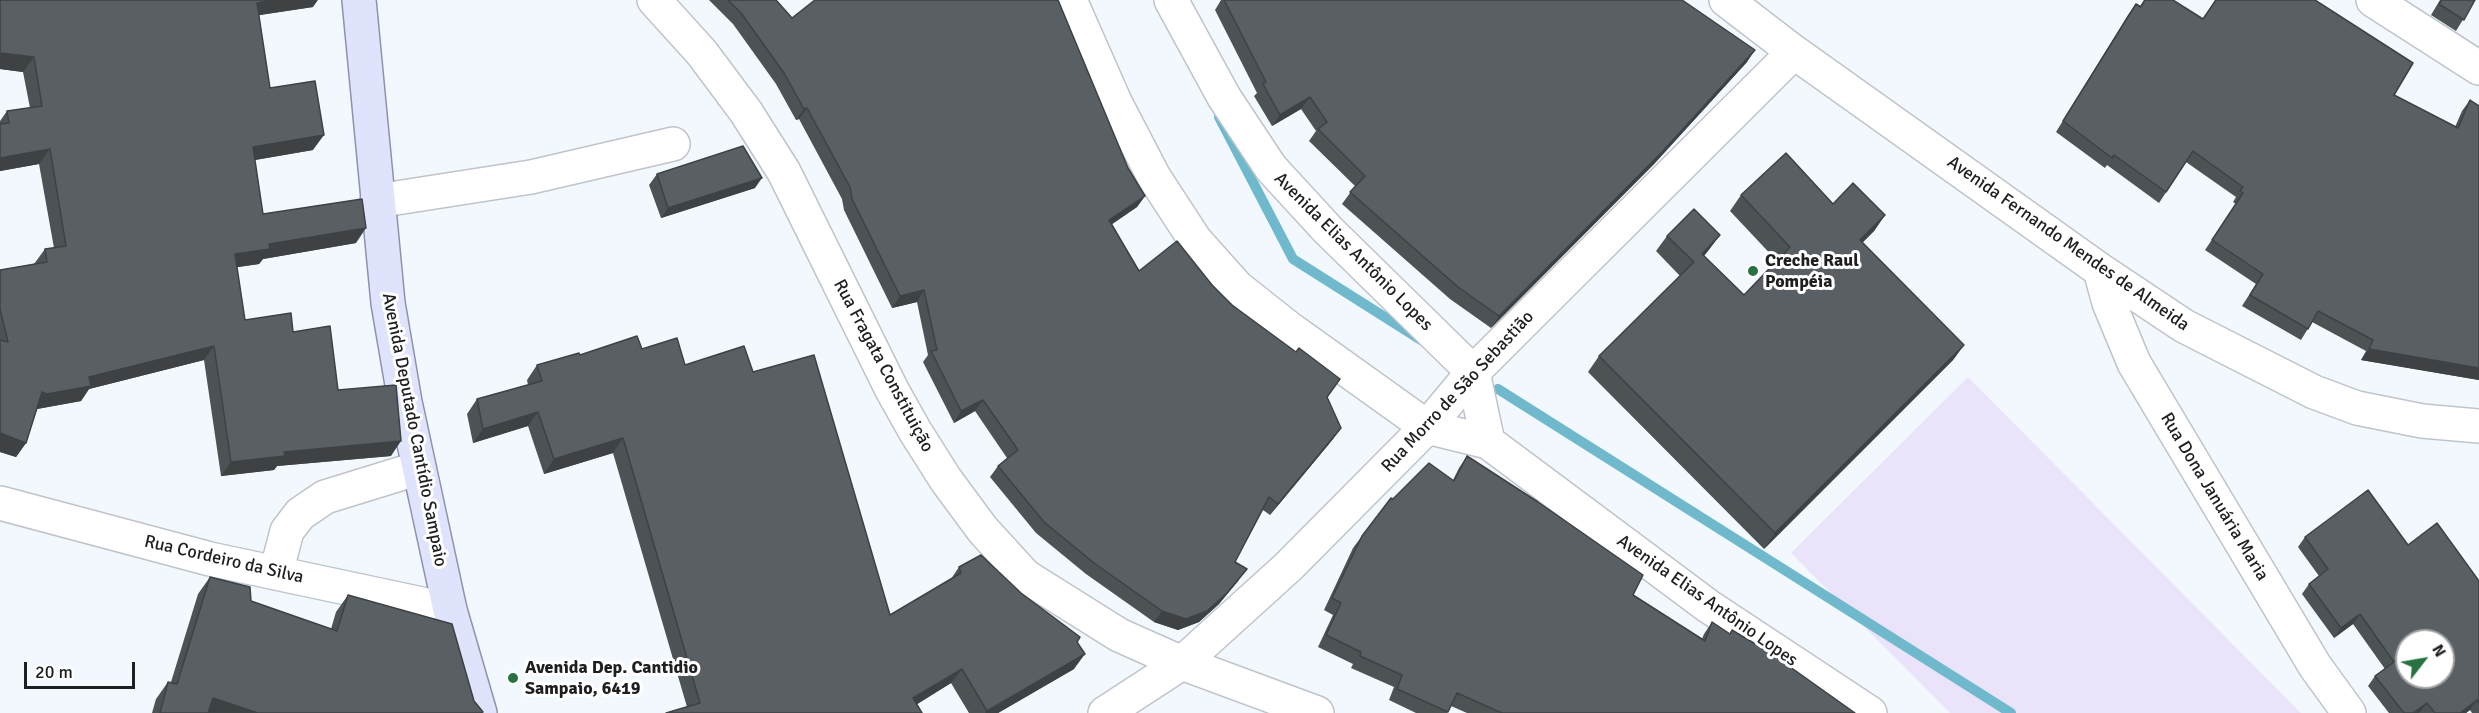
<!DOCTYPE html>
<html>
<head>
<meta charset="utf-8">
<style>
	body { margin:0 }
	#map { position:relative; width:2479px; height:713px; overflow:hidden; background:#f3f8fe; font-family:Signika,sans-serif }
	canvas { display:block }
	.north { position:absolute; left:2395px; top:629px; width:60px; height:60px; box-sizing:border-box; background:#fff; border:2px solid #a5a5a6; border-radius:50%; rotate:59deg; font-size:16px; font-weight:700; line-height:24px; text-align:center; color:#1e1f21 }
	.north::after { content:''; display:block; margin:auto; width:21px; height:27px; background:#277240; clip-path:polygon(50% 0,100% 100%,50% 72%,0 100%) }
	.scale { position:absolute; left:24px; top:662px; width:111px; height:27px; box-sizing:border-box; border:3px solid #1e1f21; border-top:0; padding-left:8px; font-size:18px; line-height:21px; white-space:nowrap; color:#1e1f21; -webkit-text-stroke:4px #fff; paint-order:stroke }
</style>
</head>
<body>
<div id="map">
<canvas width="2479" height="713"></canvas>
<div class="north">N</div>
<div class="scale">20 m</div>
</div>
<script>
const ctx = document.querySelector('canvas').getContext('2d');
ctx.lineJoin = 'round';
function fillPath(path, color) { ctx.fillStyle = color; ctx.fill(path, 'evenodd'); }
const shape = rows => new Path2D(rows.map(r => 'M' + r).join(''));
function strokePath(path, color, width, dash) { ctx.strokeStyle = color; ctx.lineWidth = width; ctx.lineCap = dash ? 'butt' : 'round'; ctx.setLineDash(dash || []); ctx.stroke(path); }
function write(font, color, halo, rows, align = 'center') {
  ctx.font = font + ' Signika,sans-serif'; ctx.lineWidth = 6; ctx.setLineDash([]); ctx.textBaseline = 'middle'; ctx.strokeStyle = halo; ctx.fillStyle = color; for (const [text, x, y, turn = 0] of rows) {
    ctx.save(); ctx.translate(x, y); ctx.rotate((+turn || 0) * Math.PI / 180); ctx.textAlign = isNaN(turn) ? turn : align; if (halo) ctx.strokeText(text, 0, 0); ctx.fillText(text, 0, 0); ctx.restore();
  }
}
fillPath(shape([
	[1968,377,2301,713,1950,713,1791,553]
]), '#eae3f9');
strokePath(shape([
	[1219,117,1293,259,1421,340],
	[1498,389,2011,713]
]), '#6eb9cc', 10);
const minor = shape([
	[654,0,702,53,746,112,784,172,892,390,915,431,946,480,983,530,1025,576,1119,635,1182,663,1317,713],
	[1070,0,1115,102,1154,177,1195,240,1237,287,1290,329,1427,427,1488,442,1708,606,1870,713],
	[1171,0,1224,97,1271,168,1328,230,1473,372,1488,442],
	[1726,0,1794,52,2100,270,2184,326,2314,392,2357,408,2422,421,2479,426],
	[2373,0,2479,68],
	[377,201,531,177,673,144],
	[2100,270,2109,303,2134,363,2315,666,2349,713],
	[0,503,210,559,450,610],
	[276,573,287,531,300,514,325,497,419,468],
	[1105,713,1182,663,1288,567,1427,427,1473,372,1794,52]
]);
const major = shape([
	[359,0,388,303,405,402,450,610,480,713]
]);
strokePath(minor, '#c0c4ca', 36);
strokePath(major, '#8e92ae', 36);
strokePath(minor, '#fff', 33);
strokePath(major, '#e0e3fc', 33);
fillPath(shape([
	[0,0,313,7,259,15,270,88,313,150,255,160,263,214,356,243,263,259,259,264,237,267,245,320,293,332,391,456,277,466,274,470,221,476,204,360,89,389,81,401,37,409,26,443,16,457,0,452,0,270,34,264,45,249,54,248,39,164,0,171,0,121,7,111,30,108,23,72,0,69],
	[709,0,776,0,792,18,1128,168,1145,196,1137,207,1112,224,1139,271,1212,285,1327,397,1333,439,1270,515,1263,510,1235,562,1239,580,1219,604,1199,622,1178,630,1154,622,1086,574,1036,533,990,477,998,466,1007,458,975,411,954,423,923,362,928,355,917,302,892,308,844,210,842,199,799,119,796,120,776,84,733,24],
	[1221,0,1224,0,1747,62,1654,164,1491,328,1450,299,1342,204,1355,186,1309,141,1316,131,1301,109,1272,126,1254,96,1257,93,1215,10],
	[2144,0,2173,0,2203,19,2215,0,2315,0,2394,95,2455,127,2462,111,2470,100,2479,380,2361,360,2366,351,2312,322,2301,340,2242,306,2256,284,2205,250,2236,204,2233,202,2236,197,2186,162,2159,203,2107,165,2105,168,2056,132,2128,15,2136,4,2140,6],
	[2440,0,2475,0,2456,31,2431,15],
	[657,174,755,188,661,218,649,185],
	[1741,195,1833,204,1885,215,1874,231,1862,243,1964,345,1953,360,1764,549,1588,372,1599,356,1680,276,1656,251,1667,236,1720,235,1704,256,1744,295,1777,261,1730,211],
	[642,349,685,365,753,372,890,615,951,579,959,567,1021,593,1077,642,1074,669,998,713,969,713,951,683,917,704,687,707,613,453,544,474,528,426,473,443,467,414,477,399,528,385,527,380,537,365,580,355],
	[1467,456,1633,595,1702,639,1704,634,1712,622,1729,634,1732,630,1855,713,1467,713,1451,706,1447,713,1416,713,1389,700,1394,687,1351,668,1353,664,1318,647,1333,615,1324,610,1353,548,1362,536,1393,499,1453,480,1459,468],
	[2305,537,2408,545,2479,581,2479,713,2472,713,2470,710,2466,713,2389,713,2368,686,2375,676,2385,669,2353,624,2334,638,2302,594,2309,584,2319,576,2298,547],
	[210,577,251,601,331,629,336,612,348,595,474,701,483,712,482,713,152,713,156,699,168,682,171,682,198,594]
]), '#4d5254');
fillPath(shape([
	[274,0,318,0,313,7,247,17,257,3],
	[1755,50,1747,62,1654,164,1491,328,1499,316],
	[0,53,34,57,23,72,0,69],
	[1310,97,1301,109,1272,126,1280,115],
	[807,108,799,119,796,120,804,109],
	[324,135,313,150,243,162,253,147],
	[50,149,39,164,0,171,0,158],
	[762,178,755,188,661,218,668,208],
	[1145,196,1137,207,1102,231,1109,220],
	[1885,215,1874,231,1849,256,1860,240],
	[366,228,356,243,263,259,259,264,225,269,235,254,269,244],
	[1720,235,1708,251,1691,270,1702,254],
	[924,290,917,302,892,308,900,296],
	[1964,345,1953,360,1764,549,1775,533],
	[214,346,204,360,89,389,81,401,37,409,42,392,89,377],
	[2369,349,2479,368,2479,380,2361,360],
	[983,400,975,411,954,423,961,411],
	[538,412,528,426,473,443,483,429],
	[1341,428,1333,439,1270,515,1278,504],
	[0,433,26,443,16,457,0,452],
	[623,438,613,453,544,474,554,459],
	[401,441,391,456,277,466,274,470,221,476,231,462,284,452],
	[1247,569,1219,604,1199,622,1178,630,1154,622,1162,611],
	[2360,614,2353,624,2334,638,2341,628],
	[1085,654,1074,669,998,713,985,713,987,711],
	[962,669,951,683,903,713,913,698],
	[213,698,258,713,203,713],
	[2477,700,2470,710,2466,713,2460,713],
	[2427,703,2419,713,2413,713]
]), '#3e4245');
const building = shape([
	[0,0,274,0,257,3,270,88,315,81,324,135,253,147,263,214,362,199,366,228,269,244,270,249,235,254,245,320,291,313,293,332,330,326,338,390,396,385,401,441,284,452,285,456,231,462,214,346,89,377,91,386,47,394,42,392,26,443,0,433,0,340,8,342,0,309,0,270,47,262,45,249,66,246,50,149,0,158,0,124,9,123,7,111,42,106,34,57,0,53,0,0],
	[728,0,776,0,792,18,815,0,1058,0,1128,168,1145,196,1109,220,1139,271,1177,241,1212,285,1232,305,1296,352,1299,348,1340,379,1327,397,1341,428,1278,504,1269,497,1235,562,1247,569,1227,593,1207,611,1186,619,1162,611,1094,563,1044,522,998,466,1018,450,983,400,961,411,931,351,937,350,924,290,900,296,852,199,850,187,807,108,804,109,784,73,741,13,728,0],
	[1224,0,1682,0,1755,50,1662,152,1499,316,1458,287,1350,192,1365,176,1318,129,1327,122,1310,97,1280,115,1263,84,1266,82,1224,0],
	[2145,0,2173,0,2203,19,2216,0,2315,0,2413,63,2394,95,2458,128,2470,100,2479,106,2479,368,2369,349,2373,340,2318,311,2308,329,2250,295,2263,274,2212,240,2243,193,2240,191,2243,187,2193,151,2166,192,2114,155,2112,158,2063,121,2136,4,2141,7,2145,0],
	[2442,0,2475,0,2464,20,2439,4,2442,0],
	[743,146,762,178,668,208,657,174,743,146],
	[1786,153,1833,204,1853,183,1885,215,1860,240,1964,345,1775,533,1599,356,1694,262,1667,236,1694,209,1720,235,1702,254,1744,295,1790,247,1741,195,1786,153],
	[637,336,642,349,677,338,685,365,744,346,753,372,814,355,890,615,961,573,959,567,981,555,1021,593,1080,637,1077,642,1085,654,987,711,962,669,913,698,922,713,666,713,700,703,623,438,554,459,538,412,483,429,477,399,542,381,537,365,579,353,580,355,637,336],
	[1467,456,1538,502,1643,575,1633,595,1705,641,1712,622,1730,634,1732,630,1772,654,1855,713,1502,713,1457,693,1448,712,1397,689,1402,675,1360,656,1361,652,1326,635,1341,603,1332,598,1362,536,1391,498,1393,499,1429,463,1454,481,1467,456],
	[2368,490,2408,545,2437,523,2479,581,2479,704,2477,700,2460,713,2435,713,2427,703,2413,713,2404,713,2375,676,2394,662,2360,614,2341,628,2309,584,2328,569,2305,537,2368,490],
	[2407,641,2443,641,2443,677,2407,677,2407,641],
	[210,577,250,587,251,601,337,631,348,595,452,624,474,701,483,712,480,713,258,713,213,698,208,713,160,713,168,682,177,684,210,577]
]);
fillPath(building, '#595f62');
strokePath(building, '#3e4245', 1.5);
for (const [x, y, r, color] of [
	[1753,271,6,"#277240"],
	[513,678,6,"#277240"]
]) { const dot = new Path2D(); dot.arc(x, y, r, 0, 2 * Math.PI); ctx.fillStyle = color; ctx.fill(dot); strokePath(dot, '#fff', 2); }
write('18px', '#1e1f21', '#fff', [
	["Avenida Fernando Mendes de Almeida",2068,244,35],
	["Avenida Elias Antônio Lopes",1353,252,45],
	["Rua Fragata Constituição",883,366,62],
	["Rua Morro de São Sebastião",1458,392,-47],
	["Avenida Deputado Cantídio Sampaio",414,430,79],
	["Rua Dona Januária Maria",2214,497,59],
	["Rua Cordeiro da Silva",224,560,13],
	["Avenida Elias Antônio Lopes",1707,601,35]
]);
write('bold 18px', '#1e1f21', '#fff', [
	["Creche Raul",1765,261],
	["Pompéia",1765,282],
	["Avenida Dep. Cantidio",525,668],
	["Sampaio, 6419",525,689]
], 'left');
</script>
</body>
</html>
